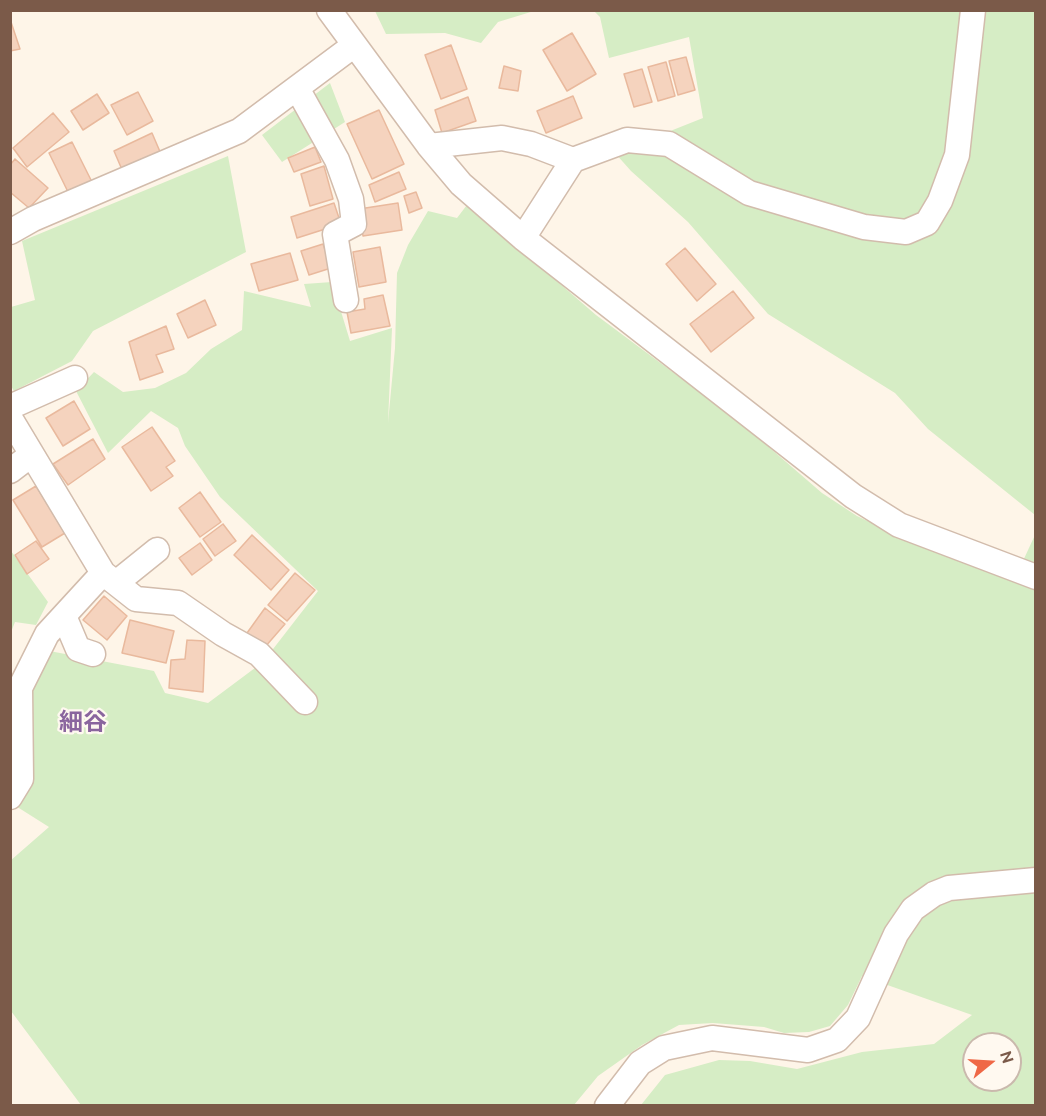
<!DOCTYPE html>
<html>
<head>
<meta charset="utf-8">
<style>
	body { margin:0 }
	#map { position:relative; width:1046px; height:1116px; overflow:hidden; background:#fef5e8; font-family:Ubuntu,sans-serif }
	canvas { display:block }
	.frame { position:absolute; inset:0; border:12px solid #7b5a49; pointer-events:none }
	.north { position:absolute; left:962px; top:1032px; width:60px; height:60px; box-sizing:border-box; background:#fff9f0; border:2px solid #cab9ad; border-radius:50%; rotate:72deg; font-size:16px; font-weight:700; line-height:24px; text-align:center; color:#7b5a49 }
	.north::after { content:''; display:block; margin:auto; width:21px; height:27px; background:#ef6846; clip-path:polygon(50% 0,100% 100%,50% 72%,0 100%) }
</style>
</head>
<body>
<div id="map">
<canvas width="1046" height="1116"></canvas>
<div class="frame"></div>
<div class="north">N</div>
</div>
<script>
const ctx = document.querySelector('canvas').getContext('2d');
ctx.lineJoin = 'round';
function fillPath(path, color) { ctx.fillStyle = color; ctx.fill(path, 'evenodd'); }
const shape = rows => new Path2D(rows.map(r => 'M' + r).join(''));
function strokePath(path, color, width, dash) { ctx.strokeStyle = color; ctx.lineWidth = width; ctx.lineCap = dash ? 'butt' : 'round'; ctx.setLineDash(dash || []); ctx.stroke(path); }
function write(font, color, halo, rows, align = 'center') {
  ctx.font = font + ' Ubuntu,"Noto Sans JP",sans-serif'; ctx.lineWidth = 4.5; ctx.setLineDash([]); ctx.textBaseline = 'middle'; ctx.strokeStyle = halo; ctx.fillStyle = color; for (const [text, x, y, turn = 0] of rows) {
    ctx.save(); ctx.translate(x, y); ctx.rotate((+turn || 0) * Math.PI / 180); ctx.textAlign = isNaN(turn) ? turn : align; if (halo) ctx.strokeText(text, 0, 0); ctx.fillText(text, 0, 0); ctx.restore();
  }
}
fillPath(shape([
	[375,11,534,11,498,22,481,43,445,33,386,34],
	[594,11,1035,11,1035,515,928,429,895,393,768,314,688,222,631,171,615,153,703,118,689,37,609,58,600,17],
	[330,83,345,122,282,162,262,135],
	[228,156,246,252,93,331,72,361,14,391,10,384,11,307,35,300,22,241],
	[470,201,500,232,596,315,741,423,822,493,857,516,895,534,1022,563,1035,535,1035,1105,641,1105,665,1075,719,1060,750,1061,797,1069,862,1052,934,1044,972,1015,862,976,848,1005,830,1026,809,1032,784,1033,764,1027,713,1023,679,1025,642,1045,598,1076,574,1105,81,1105,11,1011,10,861,49,827,11,803,39,649,154,671,165,693,208,703,263,662,318,591,220,497,185,446,178,428,151,411,108,453,76,391,94,372,123,392,155,388,186,373,211,349,242,330,244,291,311,307,304,284,332,282,350,341,392,328,388,423,395,348,397,273,408,245,428,211,457,218],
	[974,1044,1010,1044,1010,1080,974,1080],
	[11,551,48,602,36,625,15,622,11,632]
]), '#d6edc5');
const building = shape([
	[10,19,20,49,10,51,10,19],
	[572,33,596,74,567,91,543,50,572,33],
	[451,45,467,89,441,99,425,55,451,45],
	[686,57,695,90,678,95,669,61,686,57],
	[666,62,675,96,658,101,648,67,666,62],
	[504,66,521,71,518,91,499,88,504,66],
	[642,69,652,102,634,107,624,74,642,69],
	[138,92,153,121,127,135,111,105,138,92],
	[97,94,109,113,83,130,71,111,97,94],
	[573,96,582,118,546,133,537,111,573,96],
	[468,97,476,121,442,133,435,110,468,97],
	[379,110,404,164,372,179,347,124,379,110],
	[53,113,69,132,27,167,13,148,53,113],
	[152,133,161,154,123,172,114,151,152,133],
	[72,142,92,182,69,194,49,153,72,142],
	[315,147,321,162,294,172,288,158,315,147],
	[15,159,48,188,29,208,10,192,10,165,15,159],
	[324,166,333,199,310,206,301,174,324,166],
	[399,172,406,189,375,202,369,185,399,172],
	[416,192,422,208,409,213,404,196,416,192],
	[334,203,341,224,297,238,291,217,334,203],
	[398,203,402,230,363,236,359,209,398,203],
	[323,244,331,268,309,275,301,251,323,244],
	[380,247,386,282,359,287,353,252,380,247],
	[685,248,716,284,697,301,666,264,685,248],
	[290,253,298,280,259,291,251,264,290,253],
	[733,291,754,318,711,352,690,324,733,291],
	[383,295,390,326,351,333,347,312,365,309,364,299,383,295],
	[205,300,216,325,188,338,177,314,205,300],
	[166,326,174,349,156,355,163,372,140,380,129,342,166,326],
	[74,401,90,429,63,446,46,418,74,401],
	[152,427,175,461,166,467,173,476,151,491,122,447,152,427],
	[93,439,105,459,68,485,53,464,93,439],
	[36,486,65,533,42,547,13,500,36,486],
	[200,492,221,522,200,537,179,508,200,492],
	[223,524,236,541,215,556,203,539,223,524],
	[252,535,289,570,271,590,234,555,252,535],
	[36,541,49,559,27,574,15,555,36,541],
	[200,543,212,560,192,575,179,558,200,543],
	[295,573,315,590,287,621,268,605,295,573],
	[104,596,127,616,107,640,83,620,104,596],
	[265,608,285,624,265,647,247,633,265,608],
	[130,620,174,631,166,663,122,653,130,620],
	[187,640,205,641,203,692,169,688,171,660,185,659,187,640]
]);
fillPath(building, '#f5d3be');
strokePath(building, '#e9b99d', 1.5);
const minor = shape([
	[329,10,429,146,461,184,523,238,853,496,899,525,1036,577],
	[297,88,337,160,351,199,354,224,335,234,346,300],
	[429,146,502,138,531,144,573,160],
	[10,232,33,219,239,131,353,46],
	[523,238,573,160,627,140,669,144,749,193,864,227,906,232,927,223,940,201,957,155,973,10],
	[10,407,75,378],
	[10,418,103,573,47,634,20,688,21,779,10,797],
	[10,471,31,455],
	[103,573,136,599,178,603,223,634,259,654,305,702],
	[116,583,157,550],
	[64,616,78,649,93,654],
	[607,1106,640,1063,664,1048,712,1038,808,1050,837,1040,858,1018,896,934,913,909,934,894,949,888,1036,880]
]);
strokePath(minor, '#d2bcac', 27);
strokePath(minor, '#fff', 24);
write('bold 24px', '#8a659e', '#fff9f0', [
	["細谷",83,722]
]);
</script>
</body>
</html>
